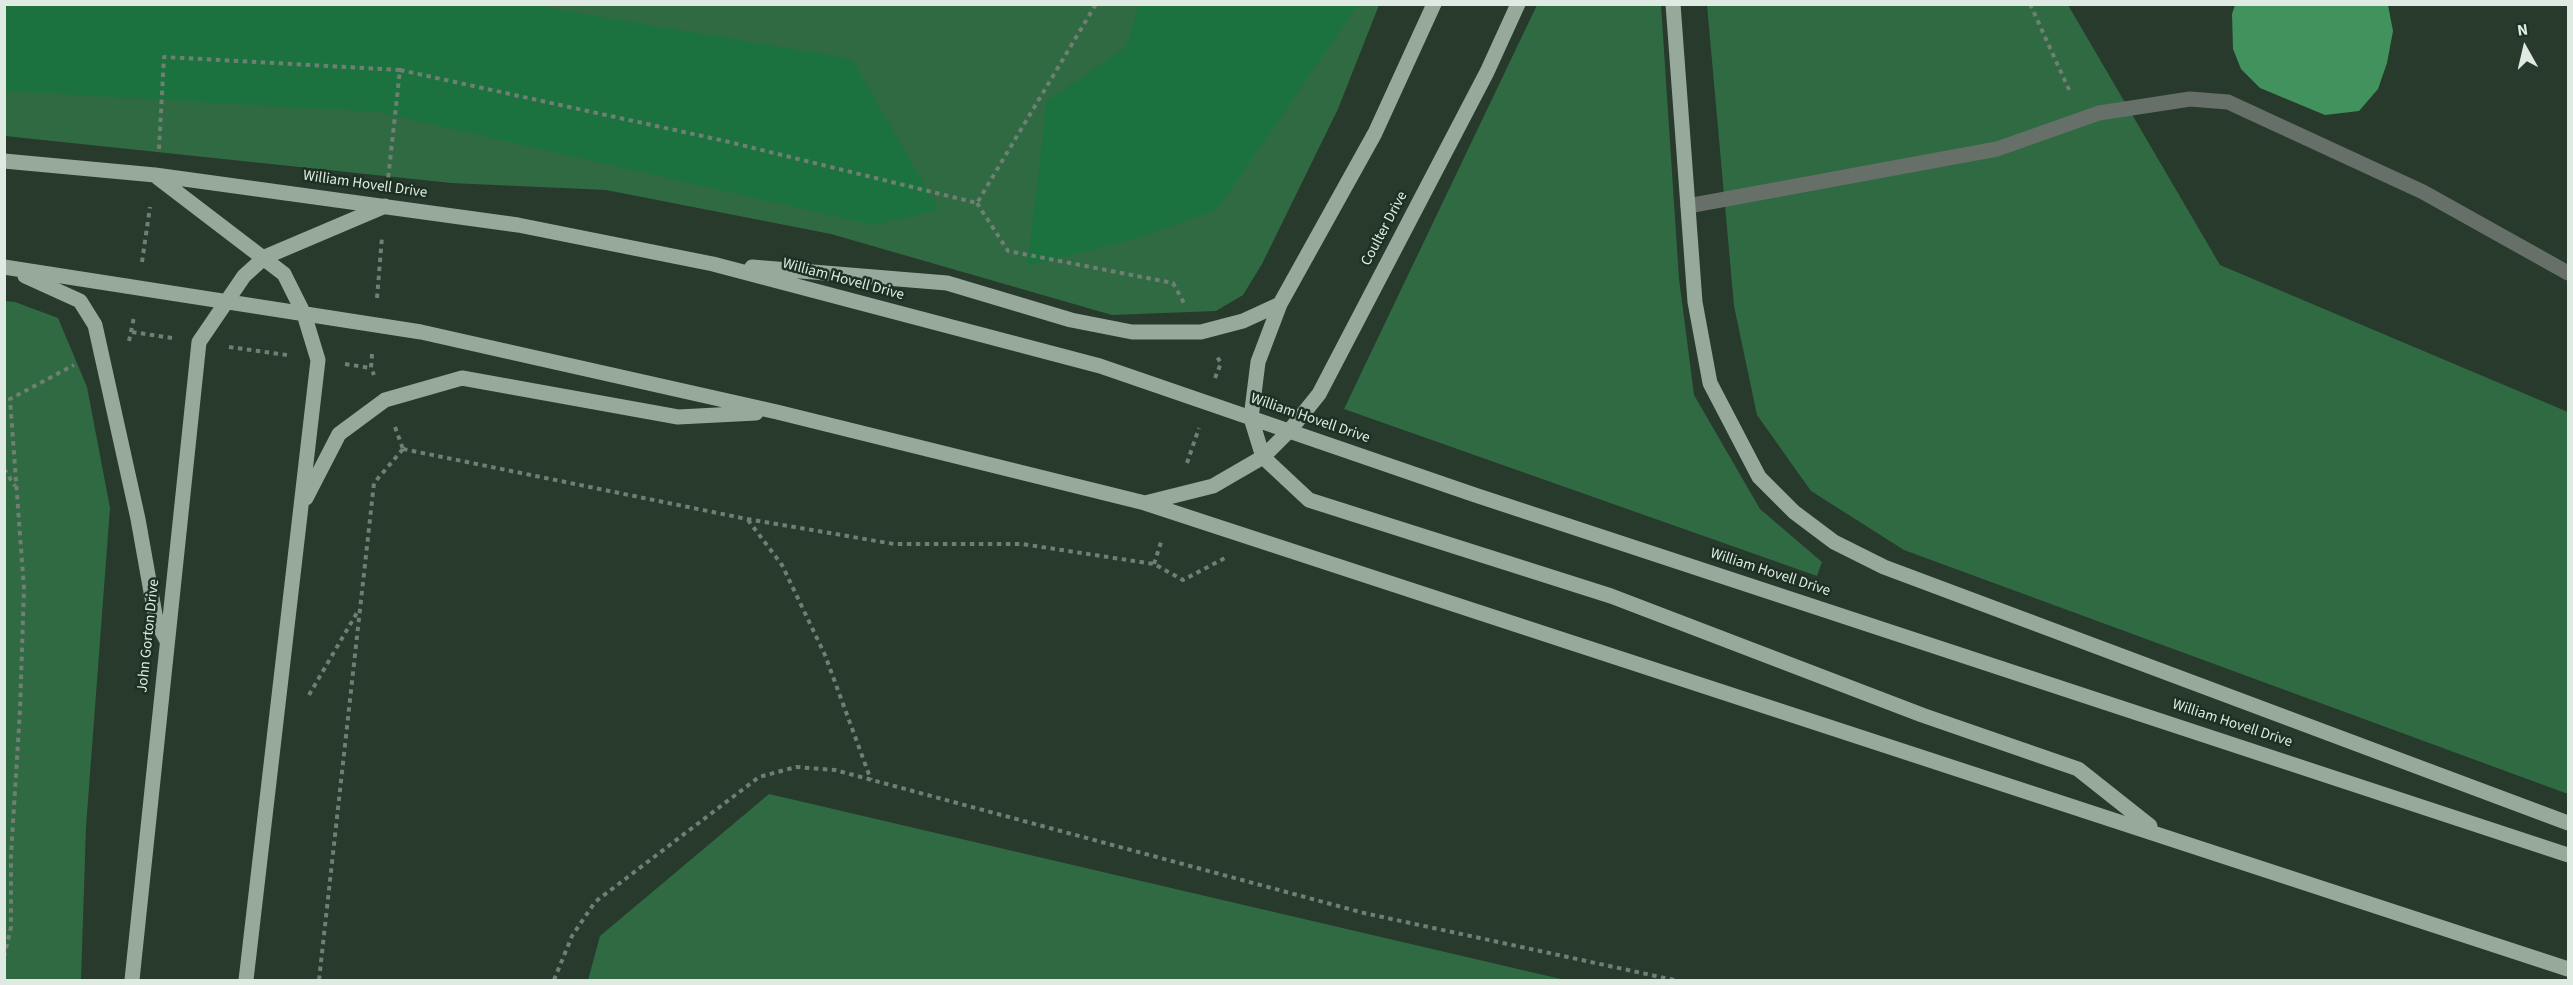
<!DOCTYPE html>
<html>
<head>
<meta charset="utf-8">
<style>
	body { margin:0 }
	#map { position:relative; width:2573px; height:985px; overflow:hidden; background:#273a2c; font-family:"Source Sans 3",sans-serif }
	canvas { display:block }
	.frame { position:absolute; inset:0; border:6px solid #dfebe2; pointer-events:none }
	.north { position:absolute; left:2495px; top:18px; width:60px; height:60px; -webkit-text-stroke:4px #1d3022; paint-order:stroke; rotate:352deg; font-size:16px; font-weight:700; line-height:24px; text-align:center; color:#dfebe2 }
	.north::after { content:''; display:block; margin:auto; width:21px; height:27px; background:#dfebe2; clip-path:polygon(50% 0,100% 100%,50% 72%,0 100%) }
</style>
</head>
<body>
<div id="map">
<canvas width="2573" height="985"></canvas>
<div class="frame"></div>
<div class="north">N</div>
</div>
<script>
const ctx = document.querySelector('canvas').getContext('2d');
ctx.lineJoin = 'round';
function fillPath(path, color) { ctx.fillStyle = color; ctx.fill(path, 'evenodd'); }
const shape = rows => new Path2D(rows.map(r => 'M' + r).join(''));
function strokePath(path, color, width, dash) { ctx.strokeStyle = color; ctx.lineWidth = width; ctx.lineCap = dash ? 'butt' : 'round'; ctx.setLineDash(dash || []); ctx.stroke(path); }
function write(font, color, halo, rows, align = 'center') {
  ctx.font = font + ' "Source Sans 3",sans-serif'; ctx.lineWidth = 5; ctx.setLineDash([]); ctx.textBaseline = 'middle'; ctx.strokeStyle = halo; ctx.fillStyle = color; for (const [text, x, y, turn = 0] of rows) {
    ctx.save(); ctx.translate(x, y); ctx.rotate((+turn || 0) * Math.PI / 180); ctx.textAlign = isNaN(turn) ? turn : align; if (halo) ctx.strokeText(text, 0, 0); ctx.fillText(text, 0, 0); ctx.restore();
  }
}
fillPath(shape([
	[4,5,1379,5,1338,109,1262,264,1243,295,1216,311,1112,315,831,234,606,190,451,183,5,136],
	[1537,5,1661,5,1679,279,1694,395,1760,509,1822,562,1817,576,1344,409],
	[1707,5,2068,5,2220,265,2568,412,2568,794,1904,550,1811,491,1757,415,1734,306],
	[5,301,15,302,58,318,87,387,110,508,86,827,81,980,5,980],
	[769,794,1565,980,588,980,600,936]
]), '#306a42');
fillPath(shape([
	[4,5,531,5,852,59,939,210,873,225,378,112,5,91],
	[1139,5,1358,5,1217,210,1130,240,1027,266,1047,101,1126,47]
]), '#1c723e');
fillPath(shape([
	[2235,5,2388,5,2393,31,2387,63,2378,89,2359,111,2325,115,2260,88,2241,69,2233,49,2232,14]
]), '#41925c');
strokePath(shape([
	[2030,4,2071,94],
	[400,70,725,141,977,203,1096,4],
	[159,149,164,57,400,70,388,179],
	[977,203,1008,251,1173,283,1185,305],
	[142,262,150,207],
	[377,298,382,237],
	[132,332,172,338],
	[129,341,134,317],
	[229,347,287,355],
	[372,354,371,368,374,375],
	[345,364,371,368],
	[1215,378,1221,363,1217,357],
	[395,427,403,449],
	[403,449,747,519,894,544,1022,544,1154,564,1183,580,1225,558],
	[1187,463,1199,428],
	[4,469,15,486],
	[748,520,782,565,825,655,871,780],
	[1154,564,1162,539],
	[309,695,358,611],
	[4,957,11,927,11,855,20,710,24,589,10,399,74,365],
	[319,980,374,483,403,449],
	[554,980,572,936,595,902,759,777,796,767,835,770,1364,913,1674,980]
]), '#6f7f73', 4, [4.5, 4.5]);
strokePath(shape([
	[1688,206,1997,149,2099,113,2190,99,2228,102,2423,192,2568,273]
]), '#667068', 15);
strokePath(shape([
	[1673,4,1695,302,1710,383,1759,477,1794,512,1834,542,1884,567,2568,823],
	[4,161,155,175,518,225,713,264,1100,366,1475,495,2568,855],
	[157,177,284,274,304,314,318,360,246,980],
	[4,267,421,332,777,412,1145,503,2568,969],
	[752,267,947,283,1071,320,1132,332,1201,332,1243,321,1280,304],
	[25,276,80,301,95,325,138,519,156,620,167,641],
	[1263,457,1309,500,1611,596,1922,715,2078,769,2150,826],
	[1263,457,1251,418,1258,362,1280,304,1375,133,1434,4],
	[306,498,339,434,385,400,462,378,678,417,756,413],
	[1145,503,1213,486,1263,457,1290,430,1319,394,1487,72,1518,4],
	[132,980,199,342,244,276,265,257,385,206]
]), '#96a99b', 15);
write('15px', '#dfebe2', '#1d3022', [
	["William Hovell Drive",365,185,8],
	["Coulter Drive",1385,229,-62],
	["William Hovell Drive",843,280,15],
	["William Hovell Drive",1310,419,19],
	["William Hovell Drive",1770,573,18],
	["John Gorton Drive",149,636,-84],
	["William Hovell Drive",2232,724,18]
]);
</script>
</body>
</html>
